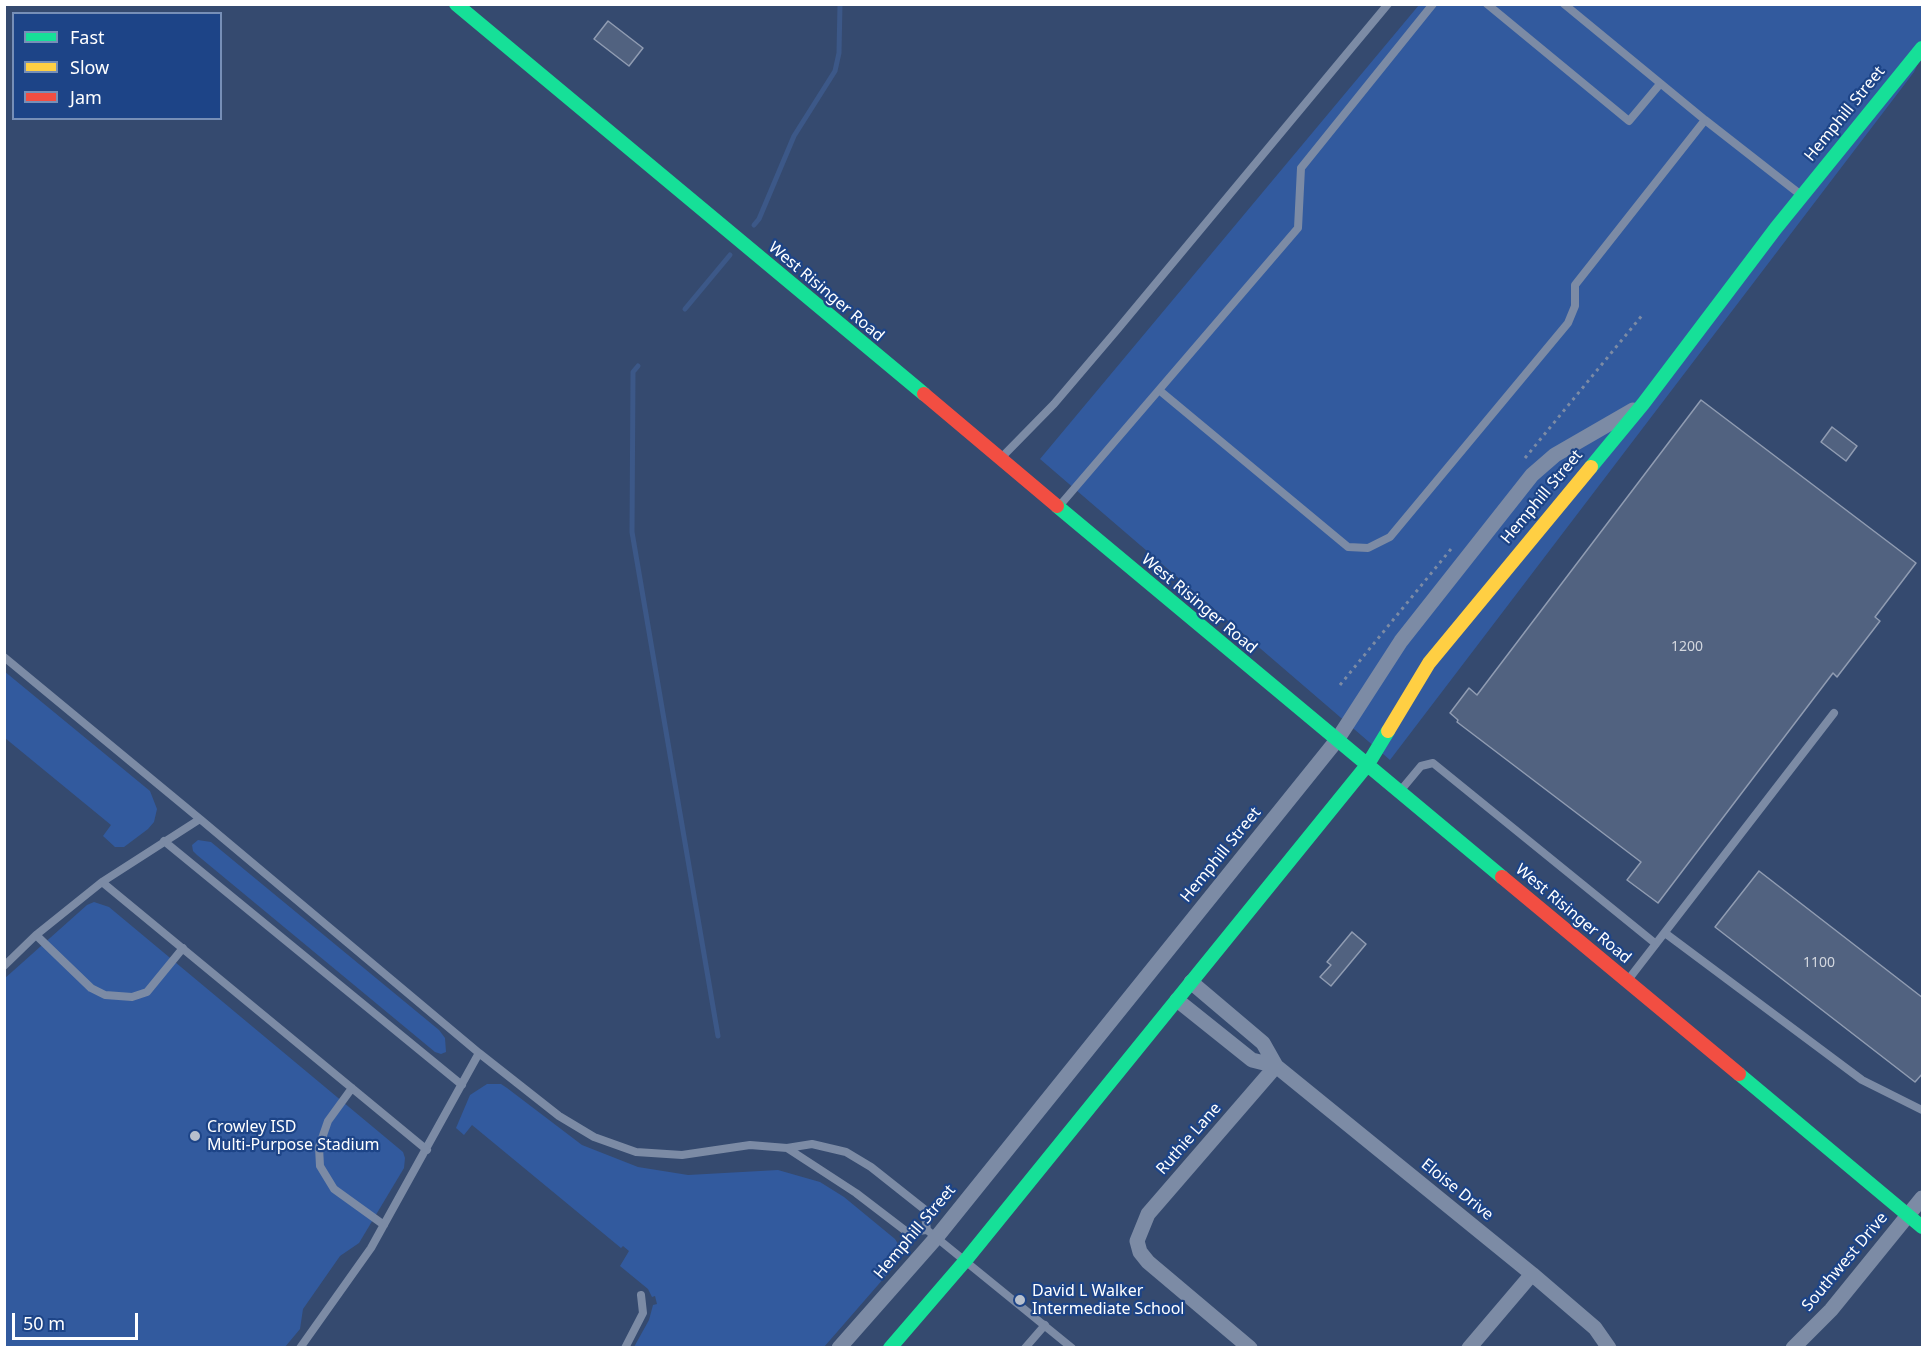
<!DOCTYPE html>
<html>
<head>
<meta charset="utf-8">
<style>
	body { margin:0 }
	#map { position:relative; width:1927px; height:1352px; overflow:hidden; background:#354a6f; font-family:"Noto Sans",sans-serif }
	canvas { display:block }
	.frame { position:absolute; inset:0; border:6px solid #fff; pointer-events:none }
	.legend { position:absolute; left:12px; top:12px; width:210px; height:108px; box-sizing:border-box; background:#1d4487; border:2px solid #778fb7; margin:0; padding:8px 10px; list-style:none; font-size:18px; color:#fff }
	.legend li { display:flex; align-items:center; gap:12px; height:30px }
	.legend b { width:30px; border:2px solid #778fb7 }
	.scale { position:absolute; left:12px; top:1313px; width:126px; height:27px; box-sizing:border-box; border:3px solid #fff; border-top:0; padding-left:8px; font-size:18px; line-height:21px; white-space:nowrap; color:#fff; -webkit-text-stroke:4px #1d4487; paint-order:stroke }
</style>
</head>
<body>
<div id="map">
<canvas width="1927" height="1352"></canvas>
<div class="frame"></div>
<ul class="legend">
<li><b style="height:8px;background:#16e098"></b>Fast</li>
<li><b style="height:8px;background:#ffcf43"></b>Slow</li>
<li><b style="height:8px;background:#f24e42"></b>Jam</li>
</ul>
<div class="scale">50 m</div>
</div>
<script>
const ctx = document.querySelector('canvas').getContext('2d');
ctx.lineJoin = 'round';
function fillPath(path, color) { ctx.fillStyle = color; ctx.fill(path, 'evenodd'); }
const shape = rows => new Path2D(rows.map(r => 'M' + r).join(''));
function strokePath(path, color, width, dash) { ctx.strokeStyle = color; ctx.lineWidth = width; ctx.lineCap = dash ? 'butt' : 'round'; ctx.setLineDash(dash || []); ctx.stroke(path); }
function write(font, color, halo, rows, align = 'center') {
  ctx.font = font + ' "Noto Sans",sans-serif'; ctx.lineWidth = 4.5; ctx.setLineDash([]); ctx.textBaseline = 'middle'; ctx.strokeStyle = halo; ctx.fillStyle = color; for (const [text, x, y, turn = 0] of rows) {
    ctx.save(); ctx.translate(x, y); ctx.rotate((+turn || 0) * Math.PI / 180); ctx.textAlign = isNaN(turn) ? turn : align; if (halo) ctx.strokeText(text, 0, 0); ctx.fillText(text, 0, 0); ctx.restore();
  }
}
fillPath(shape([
	[1419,5,1922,5,1922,55,1914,72,1390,760,1040,459],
	[4,671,150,791,157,809,154,822,148,829,124,847,115,847,103,836,111,825,5,738],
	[198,840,211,842,439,1030,445,1038,446,1052,441,1054,435,1052,197,855,193,851,192,845],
	[94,902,109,907,403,1152,405,1158,404,1168,359,1243,340,1256,303,1309,300,1329,285,1347,5,1347,4,979,87,905],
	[487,1084,501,1084,507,1088,582,1145,638,1167,688,1175,778,1170,820,1182,844,1197,895,1239,900,1247,898,1262,824,1347,634,1347,649,1320,653,1305,657,1304,655,1296,652,1297,648,1289,620,1266,629,1251,623,1246,621,1248,472,1125,464,1135,456,1128,470,1095]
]), '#325a9e');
strokePath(shape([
	[754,225,759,219,794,136,835,71,839,53,840,4],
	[685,309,730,255],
	[638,366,633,372,632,532,718,1036]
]), '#3c5888', 5);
const building = shape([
	[608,21,643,48,629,66,594,39,608,21],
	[1701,400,1916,563,1875,617,1880,621,1837,677,1833,673,1658,903,1627,880,1641,862,1457,722,1458,720,1450,713,1469,688,1477,695,1701,400],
	[1832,427,1857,446,1846,461,1821,442,1832,427],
	[1759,871,1923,998,1923,1073,1915,1082,1715,927,1759,871],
	[1352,932,1366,944,1331,986,1320,977,1331,965,1327,962,1352,932]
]);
fillPath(building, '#516280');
strokePath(building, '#909cb2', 1.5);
strokePath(shape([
	[1525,458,1644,313],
	[1340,685,1451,549]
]), '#7c8ba5', 3, [3, 4.5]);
strokePath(shape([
	[1487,4,1629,121,1660,84],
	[1705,120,1801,195],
	[1159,390,1348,547,1368,548,1390,537,1568,323,1575,306,1575,285,1705,120,1564,4],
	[1001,458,1054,404,1117,330,1388,4],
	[1061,504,1298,228,1301,168,1433,4],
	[4,657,200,819],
	[1401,790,1421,766,1433,763,1656,944],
	[164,841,462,1085],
	[102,882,36,935,91,988,105,995,132,997,147,992,183,948],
	[1665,933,1862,1080,1922,1110],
	[4,966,36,935],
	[1628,980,1834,713],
	[352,1088,328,1121,319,1147,320,1166,334,1189,384,1225],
	[427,1150,102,882,200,819,479,1053],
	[927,1230,907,1232,856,1193,787,1148,812,1144,846,1152,871,1167,924,1209,927,1230,1072,1348],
	[300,1348,371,1248,479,1053,559,1116,594,1137,636,1152,682,1155,750,1145,787,1148],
	[625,1348,643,1313,641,1295],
	[1025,1348,1045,1325]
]), '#7c8ba5', 8);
strokePath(shape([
	[1191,982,1263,1043,1276,1066,1532,1274,1595,1328,1609,1348],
	[1177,1000,1252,1060,1276,1066],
	[839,1348,936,1238,1337,740,1401,641,1532,475,1555,455,1633,410],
	[1250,1348,1148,1262,1140,1252,1137,1241,1148,1214,1276,1066],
	[1469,1348,1532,1274],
	[1793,1348,1831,1310,1922,1198]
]), '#7c8ba5', 15);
strokePath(shape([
	[456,4,924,394],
	[1591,467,1643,404,1776,228,1922,48],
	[1057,506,1502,877],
	[1739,1074,1922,1227],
	[890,1348,965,1261,1368,764,1388,731]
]), '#16e098', 14);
strokePath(shape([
	[1388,731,1429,663,1591,467]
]), '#ffcf43', 14);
strokePath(shape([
	[924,394,1057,506],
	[1502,877,1739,1074]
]), '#f24e42', 14);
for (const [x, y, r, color] of [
	[195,1136,6,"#b8c0cd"],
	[1020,1300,6,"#b8c0cd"]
]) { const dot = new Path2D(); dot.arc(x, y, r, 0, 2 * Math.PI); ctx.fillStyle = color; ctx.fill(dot); strokePath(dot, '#1d4487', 2); }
write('14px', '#d4d8df', null, [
	["1200",1687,647],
	["1100",1819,963]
]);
write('16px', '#fff', '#1d4487', [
	["Hemphill Street",1845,114,-51],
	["West Risinger Road",826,292,40],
	["Hemphill Street",1542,497,-50],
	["West Risinger Road",1199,604,40],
	["Hemphill Street",1221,855,-51],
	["West Risinger Road",1573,914,40],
	["Ruthie Lane",1189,1139,-49],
	["Eloise Drive",1457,1190,39],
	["Hemphill Street",915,1232,-50],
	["Southwest Drive",1845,1262,-50]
]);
write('16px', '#fff', '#1d4487', [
	["Crowley ISD",207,1127],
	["Multi-Purpose Stadium",207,1145],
	["David L Walker",1032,1291],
	["Intermediate School",1032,1309]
], 'left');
</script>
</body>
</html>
